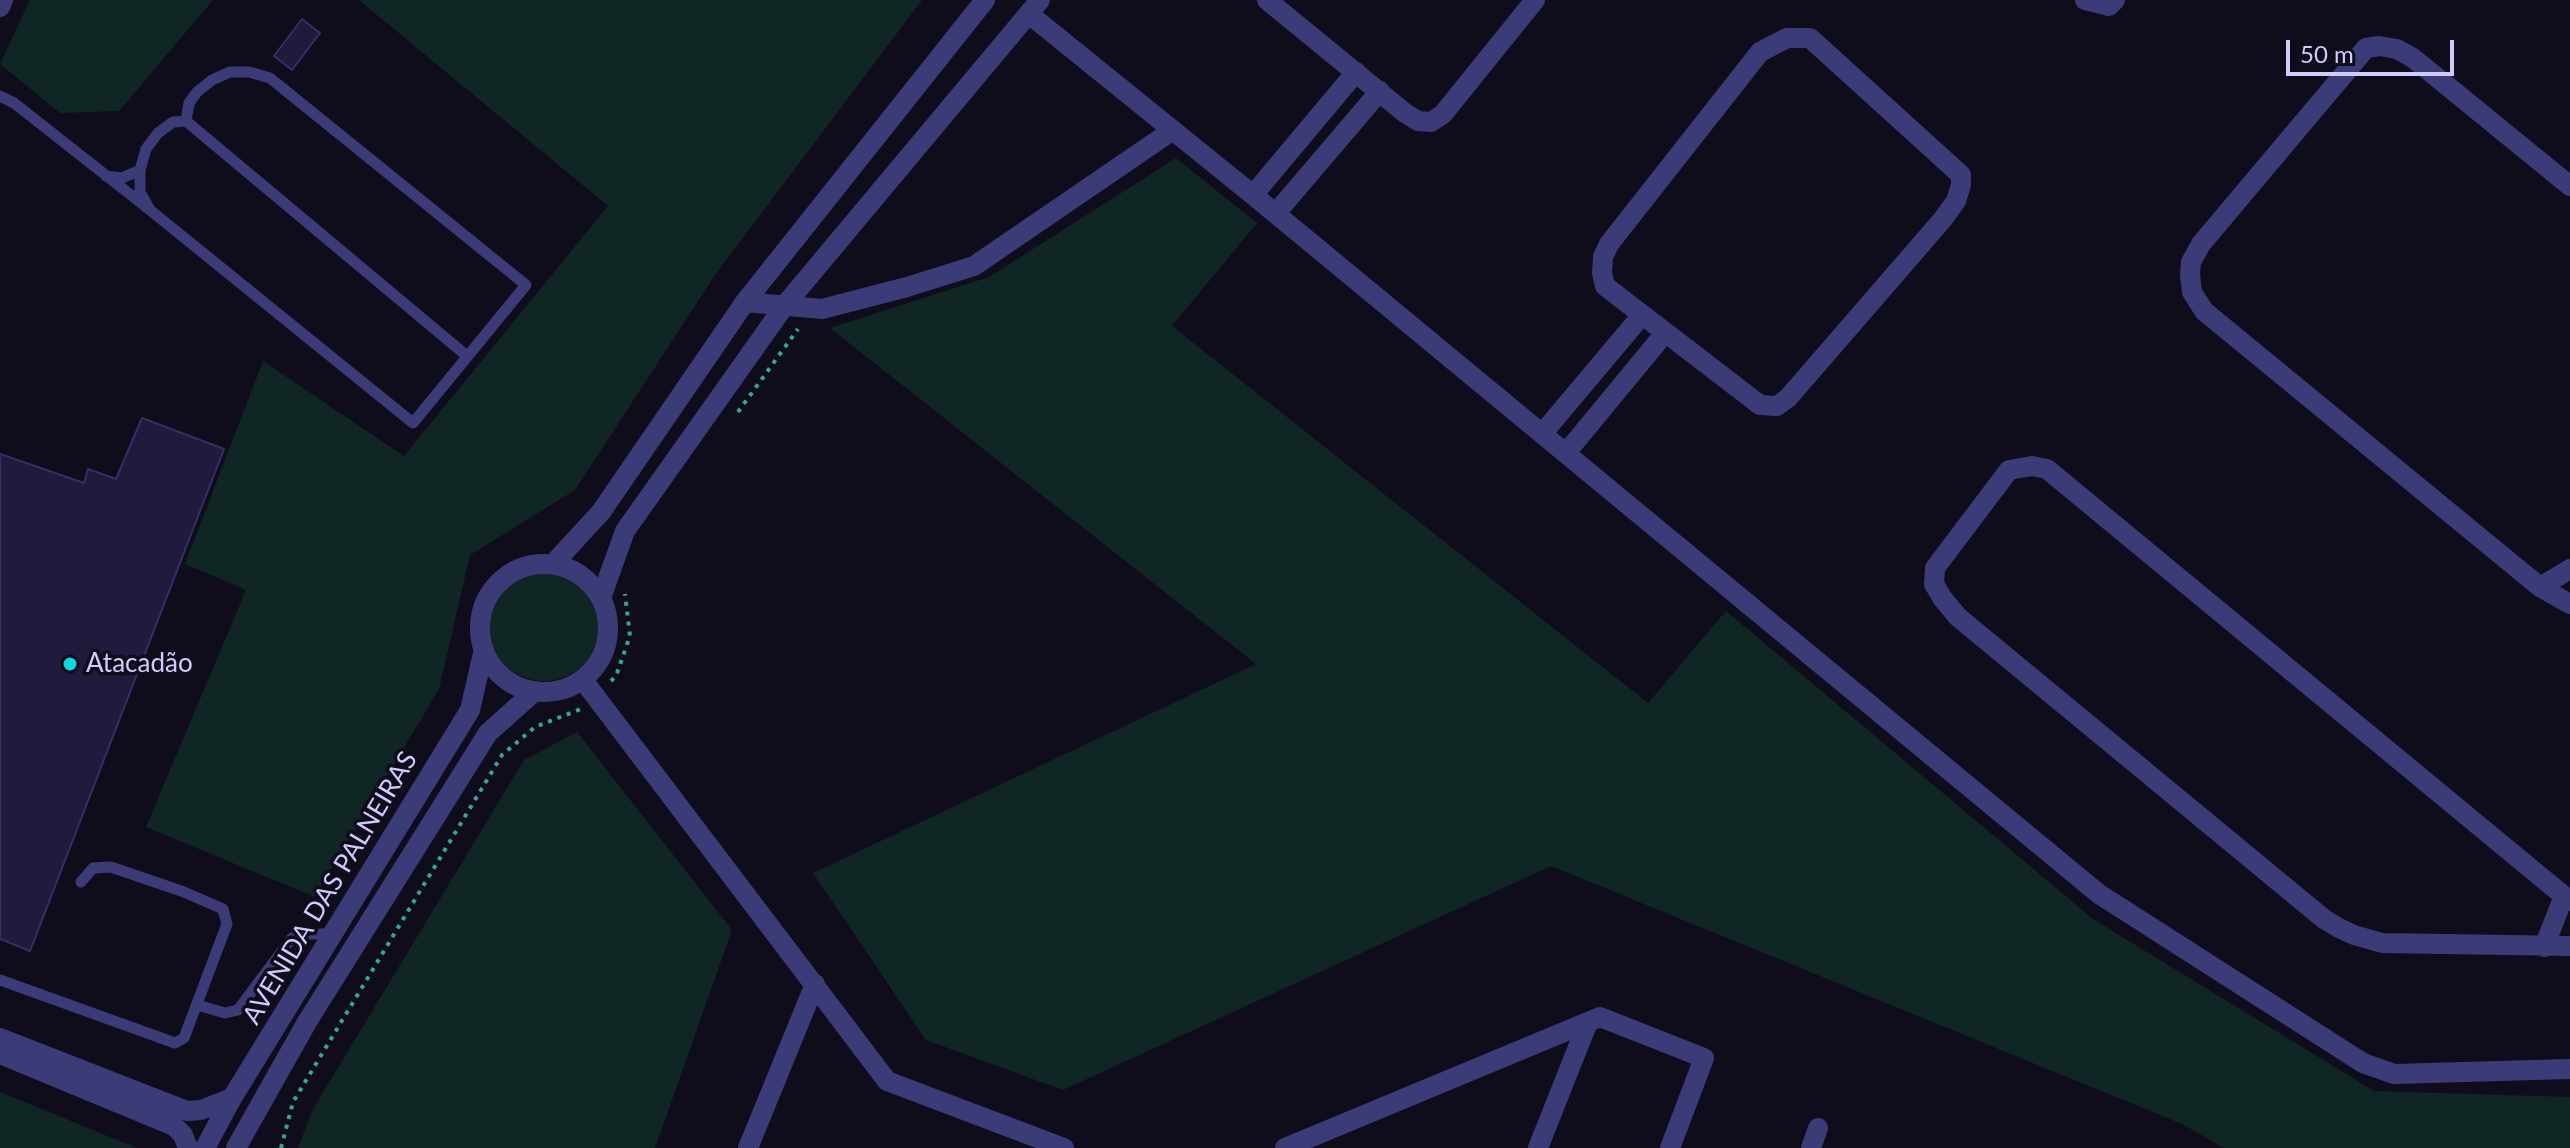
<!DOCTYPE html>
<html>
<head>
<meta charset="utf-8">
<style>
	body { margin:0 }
	#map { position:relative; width:2570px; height:1148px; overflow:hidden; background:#0f0d1c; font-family:Lato,sans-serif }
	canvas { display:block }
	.scale { position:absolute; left:2286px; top:40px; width:168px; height:36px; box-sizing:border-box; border:4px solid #cfccfb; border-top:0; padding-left:10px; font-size:24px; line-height:28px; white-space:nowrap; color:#cfccfb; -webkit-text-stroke:6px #0f0d1c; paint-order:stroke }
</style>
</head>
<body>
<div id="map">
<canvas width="2570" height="1148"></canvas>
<div class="scale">50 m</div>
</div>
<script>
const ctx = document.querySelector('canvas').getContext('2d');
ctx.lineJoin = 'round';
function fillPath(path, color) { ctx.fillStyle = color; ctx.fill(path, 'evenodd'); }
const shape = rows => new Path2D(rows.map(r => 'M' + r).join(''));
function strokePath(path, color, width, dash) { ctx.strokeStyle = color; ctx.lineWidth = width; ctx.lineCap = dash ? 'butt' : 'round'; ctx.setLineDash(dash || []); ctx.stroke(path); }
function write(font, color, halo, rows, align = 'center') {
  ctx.font = font + ' Lato,sans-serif'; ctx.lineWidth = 7; ctx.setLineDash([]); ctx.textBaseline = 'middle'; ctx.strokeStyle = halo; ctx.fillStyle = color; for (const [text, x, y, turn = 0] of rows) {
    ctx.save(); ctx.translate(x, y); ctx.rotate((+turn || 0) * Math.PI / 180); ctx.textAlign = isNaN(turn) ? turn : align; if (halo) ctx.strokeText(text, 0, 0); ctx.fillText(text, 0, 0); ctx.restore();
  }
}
fillPath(shape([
	[30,0,213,0,119,111,60,113,0,64],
	[359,0,922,0,715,275,575,490,470,555,439,689,315,897,146,827,246,590,185,564,263,361,404,456,608,206],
	[1176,158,1257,223,1172,326,1648,703,1726,611,2093,919,2374,1091,2570,1097,2570,1148,2224,1148,2182,1124,1551,866,1063,1090,926,1040,813,873,1256,664,830,328,989,277],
	'490 627a54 54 0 1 1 108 0a54 54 0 1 1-108 0Z',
	[577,732,732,930,655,1148,298,1148,313,1109,524,760],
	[0,1092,137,1148,0,1148]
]), '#102624');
const building = shape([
	[302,19,320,33,292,70,274,56,302,19],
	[142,418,224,449,30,951,0,939,0,454,84,483,88,469,116,479,142,418]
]);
fillPath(building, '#201a3c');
strokePath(building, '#372e66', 2);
strokePath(shape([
	[738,412,798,329],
	[611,681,616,676,630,636,625,594],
	[281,1148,293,1102,502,755,535,727,581,709]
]), '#35a69b', 4, [4, 6]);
strokePath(shape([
	[0,96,14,103,150,210,413,423,526,285,270,78,249,72,230,72,212,80,197,92,189,103,186,121,173,122,158,133,146,149,140,170,140,192,150,210],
	[186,121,467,356],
	[106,176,122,178,140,170],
	[0,980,175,1043,184,1038,227,924,223,909,184,892,111,867,93,868,81,882],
	[197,1005,225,1013,238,1010,291,939,299,934,333,934]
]), '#3b3b78', 11);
strokePath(shape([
	[1267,0,1405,113,1418,121,1431,122,1443,114,1535,0],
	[2085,0,2109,6,2115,0],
	[1029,14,1253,195,2099,894,2363,1063,2394,1074,2570,1069],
	[1787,38,1810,38,1961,175,1961,185,1956,201,1943,219,1788,398,1777,406,1760,405,1605,286,1602,273,1603,257,1609,244,1760,52,1787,38],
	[2570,186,2413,58,2397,49,2379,46,2366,48,2201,244,2191,262,2190,275,2192,292,2204,311,2540,587,2570,604],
	[1253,195,1356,72],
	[1276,213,1380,91],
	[745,302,822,309,907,287,974,266,1173,130],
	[1542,434,1642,315],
	[1566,453,1665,333],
	[553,564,601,512,745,302,985,0],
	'480 628a64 64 0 1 1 128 0a64 64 0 1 1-128 0Z',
	[2540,587,2570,569],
	[601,598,625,531,785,305,1040,0],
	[583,680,887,1081,1064,1148],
	[2570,901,2047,469,2032,466,2009,470,1935,568,1934,584,1943,599,1958,617,2324,919,2339,928,2354,935,2382,943,2570,946],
	[2544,947,2564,896],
	[748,1148,815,984],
	[1285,1148,1600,1017,1704,1058,1670,1148],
	[1538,1148,1588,1022],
	[1811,1148,1818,1128]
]), '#3b3b78', 20);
strokePath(shape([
	[0,7,3,0],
	[0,1038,187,1111,201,1110,232,1098],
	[0,1054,174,1126,183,1135,188,1148],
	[205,1148,232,1098,470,710,484,649],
	[236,1148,307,1022,488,733,535,691]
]), '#3b3b78', 20);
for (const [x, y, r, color] of [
	[70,664,8,"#10d5e3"]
]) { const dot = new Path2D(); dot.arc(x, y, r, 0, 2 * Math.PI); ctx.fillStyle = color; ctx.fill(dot); strokePath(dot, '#0f0d1c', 3); }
write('26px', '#cfccfb', '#0f0d1c', [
	["Atacadão",86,664]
], 'left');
write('26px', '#cfccfb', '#0f0d1c', [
	["AVENIDA DAS PALNEIRAS",330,888,-59]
]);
</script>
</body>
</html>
